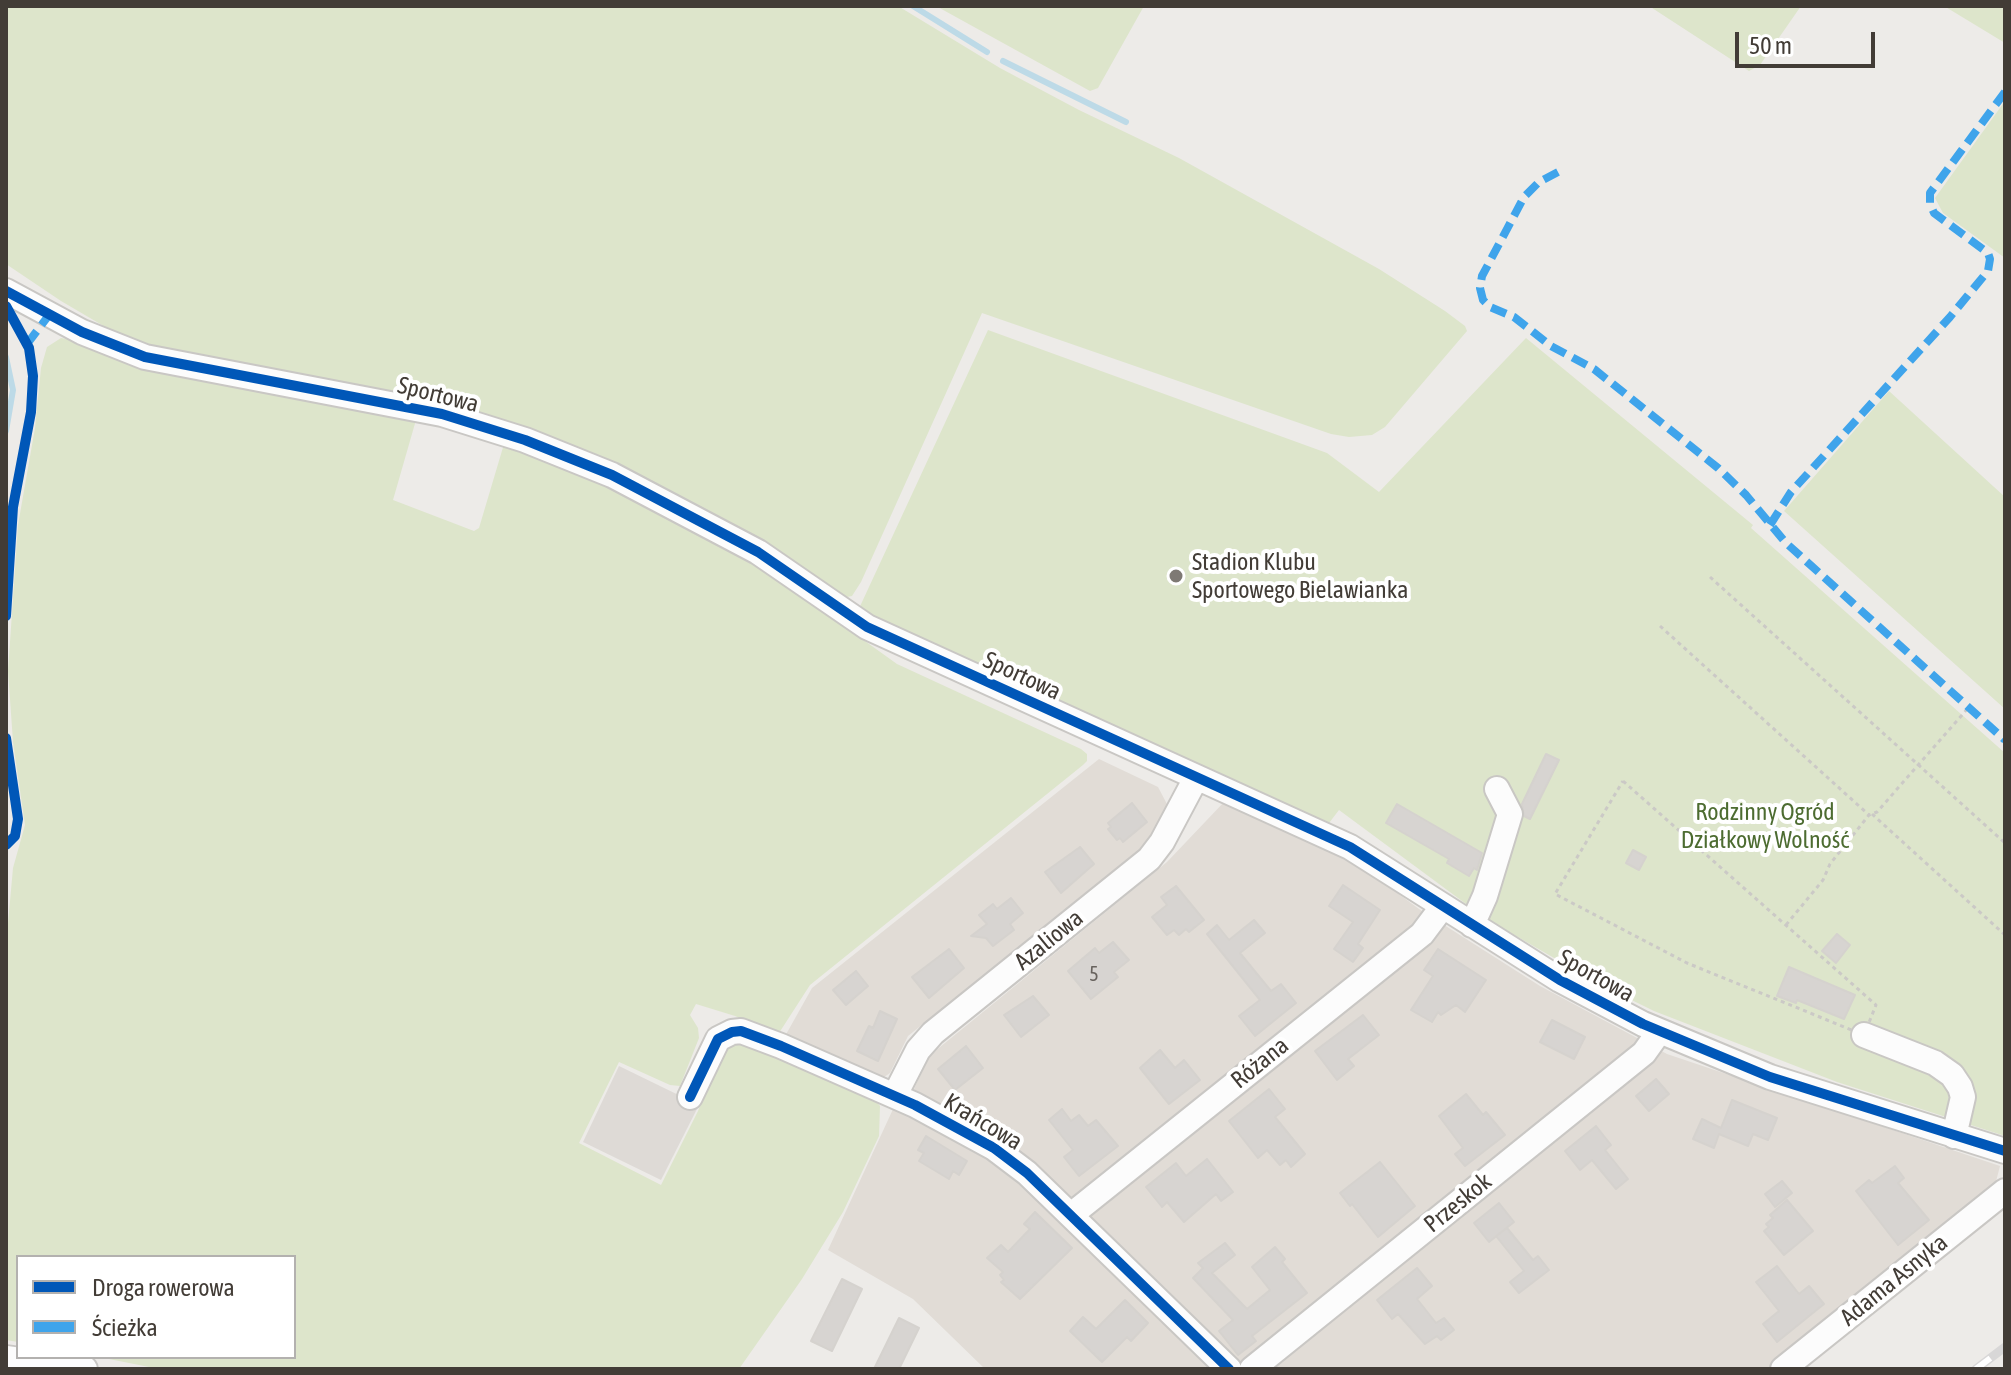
<!DOCTYPE html>
<html>
<head>
<meta charset="utf-8">
<style>
	body { margin:0 }
	#map { position:relative; width:2011px; height:1375px; overflow:hidden; background:#edebe8; font-family:"Asap Condensed",sans-serif }
	canvas { display:block }
	.frame { position:absolute; inset:0; border:8px solid #423c36; pointer-events:none }
	.legend { position:absolute; left:16px; top:1255px; width:280px; height:104px; box-sizing:border-box; background:#fff; border:2px solid #b3b1af; margin:0; padding:10px 14px; list-style:none; font-size:24px; color:#423c36 }
	.legend li { display:flex; align-items:center; gap:16px; height:40px }
	.legend b { width:40px; border:2px solid #b3b1af }
	.scale { position:absolute; left:1735px; top:32px; width:140px; height:36px; box-sizing:border-box; border:4px solid #423c36; border-top:0; padding-left:10px; font-size:24px; line-height:28px; white-space:nowrap; color:#423c36; -webkit-text-stroke:6px #fff; paint-order:stroke }
</style>
</head>
<body>
<div id="map">
<canvas width="2011" height="1375"></canvas>
<div class="frame"></div>
<ul class="legend">
<li><b style="height:10px;background:#0057b8"></b>Droga rowerowa</li>
<li><b style="height:10px;background:#3fa4eb"></b>Ścieżka</li>
</ul>
<div class="scale">50 m</div>
</div>
<script>
const ctx = document.querySelector('canvas').getContext('2d');
ctx.lineJoin = 'round';
function fillPath(path, color) { ctx.fillStyle = color; ctx.fill(path, 'evenodd'); }
const shape = rows => new Path2D(rows.map(r => 'M' + r).join(''));
function strokePath(path, color, width, dash) { ctx.strokeStyle = color; ctx.lineWidth = width; ctx.lineCap = dash ? 'butt' : 'round'; ctx.setLineDash(dash || []); ctx.stroke(path); }
function write(font, color, halo, rows, align = 'center') {
  ctx.font = font + ' "Asap Condensed",sans-serif'; ctx.lineWidth = 8; ctx.setLineDash([]); ctx.textBaseline = 'middle'; ctx.strokeStyle = halo; ctx.fillStyle = color; for (const [text, x, y, turn = 0] of rows) {
    ctx.save(); ctx.translate(x, y); ctx.rotate((+turn || 0) * Math.PI / 180); ctx.textAlign = isNaN(turn) ? turn : align; if (halo) ctx.strokeText(text, 0, 0); ctx.fillText(text, 0, 0); ctx.restore();
  }
}
fillPath(shape([
	[1099,759,1158,787,1168,806,1149,843,908,1036,890,1073,881,1079,784,1038,812,988],
	[1225,801,1342,852,1419,909,1540,986,1667,1054,2000,1166,1993,1193,1770,1369,1239,1369,1158,1289,917,1100,914,1089,929,1056,1167,862],
	[894,1107,1013,1174,1216,1369,985,1369,913,1299,828,1250]
]), '#e1dcd6');
fillPath(shape([
	[619,1066,699,1105,661,1180,583,1142]
]), '#dedad6');
fillPath(shape([
	[6,6,898,6,1000,68,1079,110,1179,158,1379,269,1445,311,1465,326,1467,331,1385,427,1372,435,1349,437,1331,434,982,313,861,582,852,596,842,598,744,532,614,464,414,397,237,366,131,342,61,301,6,264],
	[936,6,1144,6,1098,88,1090,91],
	[1649,6,1801,6,1760,65,1749,71],
	[1944,6,2005,6,2005,43],
	[2005,101,2005,258,1943,213,1935,198],
	[988,330,1327,453,1379,492,1526,338,1753,525,1751,528,2005,753,2005,1136,1837,1082,1654,1011,1599,984,1485,918,1339,810,1326,827,856,615],
	[61,338,74,340,113,358,144,367,416,420,393,500,474,531,479,528,504,444,554,458,746,556,897,664,1081,749,1087,754,1087,761,1083,765,810,985,779,1033,775,1034,735,1016,696,1004,690,1015,698,1028,699,1038,680,1086,670,1085,619,1062,579,1143,661,1185,698,1111,720,1058,726,1048,732,1045,746,1045,766,1051,876,1101,880,1106,879,1136,843,1212,802,1279,739,1369,159,1369,99,1357,294,1357,294,1257,18,1257,18,1342,6,1340,6,945,13,868,25,825,13,742,8,671,18,525,35,428,41,368,47,347],
	[1889,391,2005,497,2005,709,1784,511]
]), '#dde5cb');
strokePath(shape([
	[913,6,987,52],
	[1003,61,1126,122],
	[6,357,13,390,6,431]
]), '#bddae7', 6);
const building = shape([
	[1546,754,1559,760,1530,819,1524,816,1522,804,1546,754],
	[1132,803,1147,822,1123,842,1120,838,1117,840,1108,829,1111,827,1108,823,1132,803],
	[1397,804,1482,853,1477,870,1474,868,1469,876,1447,863,1449,859,1386,823,1397,804],
	[1080,847,1094,864,1061,893,1045,872,1080,847],
	[1633,850,1646,857,1639,870,1626,863,1633,850],
	[1343,885,1380,910,1358,944,1363,948,1353,962,1334,949,1353,922,1329,906,1343,885],
	[1176,886,1204,920,1189,932,1186,929,1179,935,1174,930,1167,935,1152,917,1167,905,1161,897,1176,886],
	[1011,898,1023,913,1010,924,1014,930,993,946,986,938,971,936,987,924,979,915,993,904,997,909,1011,898],
	[1254,920,1265,933,1240,953,1271,991,1281,984,1296,1003,1255,1036,1239,1016,1260,1000,1207,934,1217,925,1229,940,1254,920],
	[1837,934,1850,945,1836,963,1822,951,1837,934],
	[1113,942,1129,960,1114,972,1118,977,1091,999,1068,971,1095,948,1099,953,1113,942],
	[949,949,964,968,929,998,912,977,949,949],
	[1438,949,1486,980,1465,1012,1456,1005,1441,1015,1438,1012,1432,1022,1411,1010,1433,976,1424,970,1438,949],
	[1789,967,1855,995,1844,1019,1797,1000,1796,1003,1777,996,1789,967],
	[856,971,868,986,846,1005,833,990,856,971],
	[1033,996,1049,1015,1021,1037,1004,1015,1033,996],
	[880,1011,897,1019,878,1061,857,1051,869,1026,873,1028,880,1011],
	[1363,1015,1379,1035,1348,1059,1354,1066,1337,1080,1315,1051,1363,1015],
	[1552,1020,1585,1037,1574,1059,1540,1042,1552,1020],
	[966,1046,983,1068,955,1090,938,1069,966,1046],
	[1160,1050,1175,1068,1184,1060,1200,1080,1169,1104,1140,1068,1160,1050],
	[1656,1079,1669,1094,1649,1111,1636,1096,1656,1079],
	[1269,1089,1285,1109,1275,1117,1305,1154,1291,1167,1286,1160,1280,1165,1267,1150,1258,1158,1229,1121,1269,1089],
	[1466,1094,1483,1115,1486,1112,1505,1135,1465,1166,1455,1154,1463,1148,1439,1116,1466,1094],
	[1732,1100,1777,1118,1768,1140,1753,1134,1748,1146,1719,1134,1714,1148,1693,1139,1702,1119,1721,1128,1732,1100],
	[1062,1109,1071,1121,1079,1115,1088,1126,1096,1120,1118,1146,1079,1176,1064,1157,1073,1150,1049,1120,1062,1109],
	[1596,1126,1611,1145,1605,1150,1628,1179,1616,1189,1592,1160,1580,1170,1565,1151,1596,1126],
	[926,1136,967,1161,959,1175,953,1171,949,1179,919,1161,924,1153,918,1150,926,1136],
	[1207,1159,1233,1192,1221,1201,1216,1194,1184,1222,1167,1202,1162,1207,1146,1187,1176,1163,1186,1176,1207,1159],
	[1380,1162,1415,1206,1378,1237,1352,1204,1350,1206,1340,1193,1380,1162],
	[1895,1166,1904,1178,1898,1183,1929,1220,1898,1245,1856,1191,1869,1180,1872,1183,1895,1166],
	[1782,1181,1792,1193,1775,1207,1765,1194,1782,1181],
	[1787,1200,1813,1231,1784,1255,1764,1231,1769,1227,1766,1224,1773,1218,1770,1215,1787,1200],
	[1499,1203,1514,1222,1489,1242,1474,1223,1499,1203],
	[1035,1212,1072,1248,1020,1299,1001,1282,1004,1280,1000,1275,1003,1272,987,1258,1001,1245,1008,1252,1030,1229,1024,1224,1035,1212],
	[1507,1228,1533,1260,1538,1256,1549,1270,1519,1293,1510,1282,1524,1271,1496,1236,1507,1228],
	[1225,1243,1235,1255,1212,1273,1247,1309,1270,1290,1252,1267,1275,1247,1285,1259,1282,1262,1307,1293,1252,1336,1256,1341,1238,1355,1219,1331,1233,1320,1193,1278,1203,1268,1198,1263,1225,1243],
	[1777,1266,1799,1294,1809,1286,1824,1304,1777,1342,1763,1324,1779,1311,1756,1282,1777,1266],
	[1417,1268,1432,1286,1417,1299,1436,1323,1444,1318,1454,1330,1441,1340,1437,1336,1425,1344,1398,1314,1392,1319,1377,1300,1417,1268],
	[842,1279,862,1289,832,1351,811,1341,842,1279],
	[1125,1300,1148,1323,1131,1341,1127,1337,1102,1362,1070,1331,1083,1317,1096,1329,1125,1300],
	[899,1318,919,1328,899,1369,874,1369,899,1318]
]);
fillPath(building, '#d7d4d1');
strokePath(building, '#d5d2ce', 2);
const minor = shape([
	[6,291,82,332,145,357,442,414,525,440,612,475,758,552,867,627,1350,847,1560,980,1643,1024,1770,1077,2005,1151],
	[1472,925,1485,896,1510,814,1497,789],
	[1864,1035,1935,1063,1952,1075,1960,1087,1963,1097,1954,1136],
	[895,1095,918,1050,933,1033,1149,859,1162,842,1196,778],
	[690,1097,718,1039,732,1032,741,1031,781,1046,915,1105,994,1148,1027,1173,1229,1369],
	[1071,1215,1422,934,1443,906],
	[6,1358,85,1369],
	[1252,1369,1644,1053,1659,1032],
	[1783,1369,2005,1191]
]);
strokePath(minor, '#c9c7c4', 28);
strokePath(shape([
	[1710,577,2005,843],
	[1660,626,1869,815],
	[1623,781,1876,1005,1864,1035,1687,963,1555,894,1623,781],
	[1872,814,2005,935],
	[1786,925,1823,880,1830,864,1869,815,1877,812,1969,707]
]), '#cbc9c6', 3, [4, 4]);
strokePath(minor, '#fcfcfc', 24);
const rail = shape([
	[1976,1369,2005,1347]
]);
strokePath(rail, '#d8d7d7', 9);
strokePath(rail, '#fff', 6, [18]);
strokePath(shape([
	[1558,172,1539,182,1524,197,1482,276,1480,288,1483,300,1490,307,1514,317,1551,346,1594,369,1718,468,1746,495,1786,543,2005,740],
	[27,344,49,315],
	[1770,525,1791,492,1950,317,1988,271,1990,259,1988,253,1934,213,1930,204,1930,193,2005,92]
]), '#3fa4eb', 8, [16, 8]);
strokePath(shape([
	[6,291,82,332,145,357,442,414,525,440,612,475,758,552,867,627,1350,847,1560,980,1643,1024,1770,1077,2005,1151],
	[6,306,29,348,33,376,31,412,13,507,6,616],
	[6,738,18,819,15,836,6,845],
	[690,1097,718,1039,732,1032,741,1031,781,1046,915,1105,994,1148,1027,1173,1229,1369]
]), '#0057b8', 10);
for (const [x, y, r, color] of [
	[1176,576,8,"#7e7974"]
]) { const dot = new Path2D(); dot.arc(x, y, r, 0, 2 * Math.PI); ctx.fillStyle = color; ctx.fill(dot); strokePath(dot, '#fff', 3); }
write('20px', '#68635e', null, [
	["5",1094,975]
]);
write('24px', '#423c36', '#fff', [
	["Sportowa",438,395,14],
	["Sportowa",1022,676,25],
	["Azaliowa",1049,940,-39],
	["Sportowa",1596,976,29],
	["Różana",1260,1063,-39],
	["Krańcowa",983,1122,31],
	["Przeskok",1458,1203,-39],
	["Adama Asnyka",1894,1280,-39]
]);
write('24px', '#423c36', '#fff', [
	["Stadion Klubu",1192,562],
	["Sportowego Bielawianka",1192,590]
], 'left');
write('24px', '#4d6c31', '#fff', [
	["Rodzinny Ogród",1765,812],
	["Działkowy Wolność",1765,840]
]);
</script>
</body>
</html>
